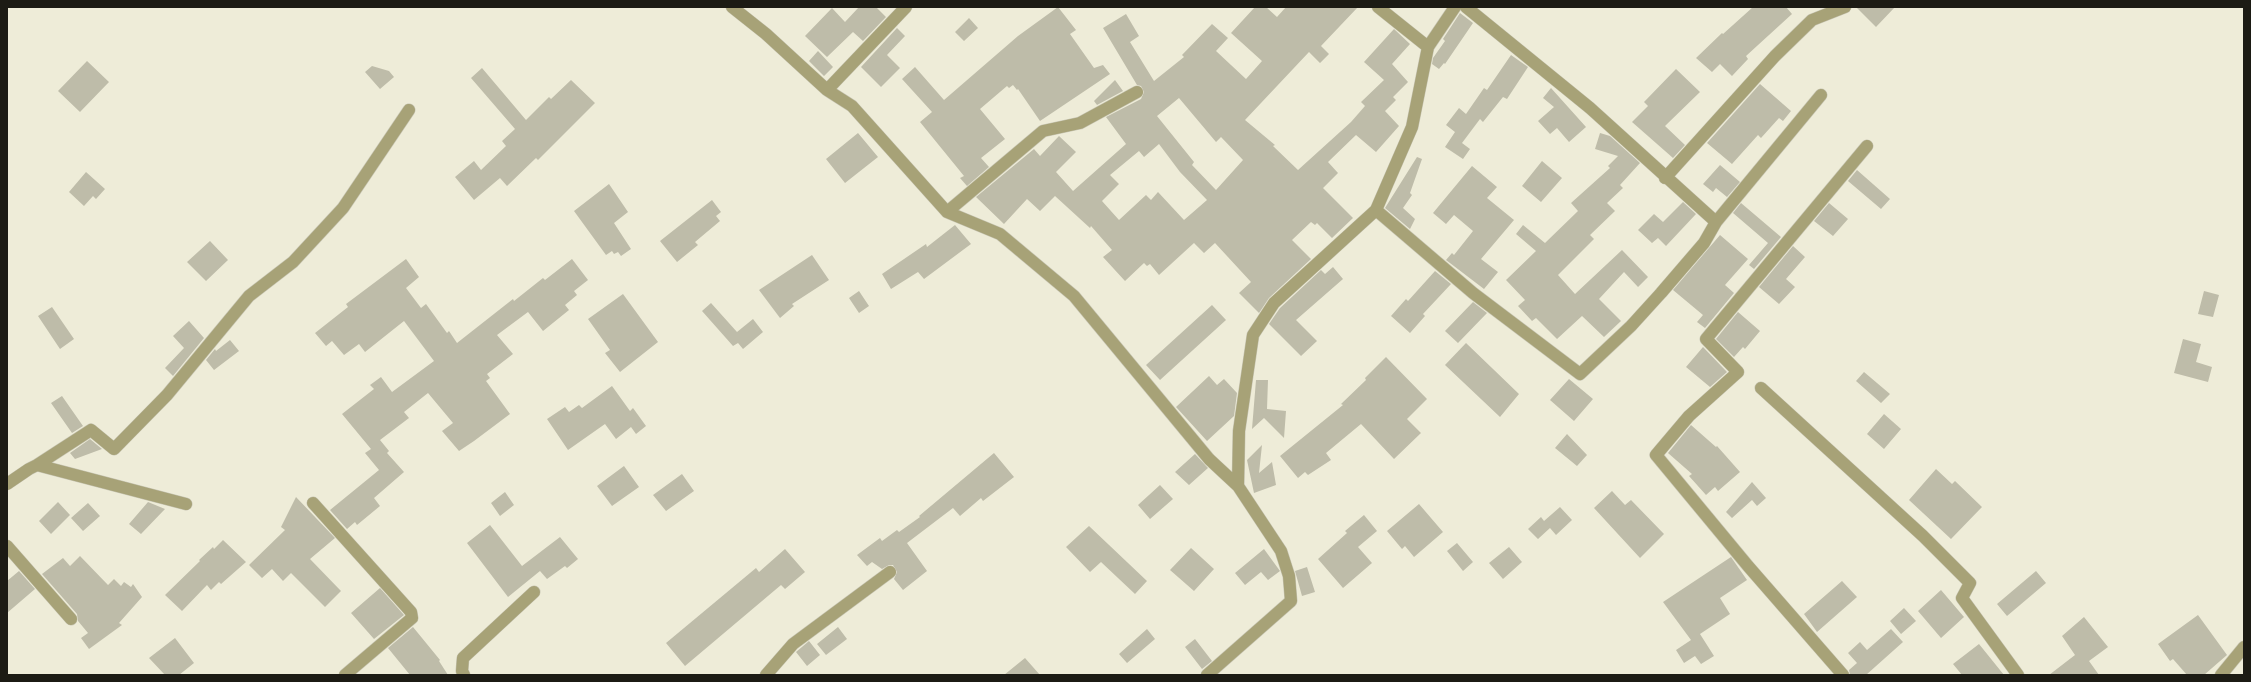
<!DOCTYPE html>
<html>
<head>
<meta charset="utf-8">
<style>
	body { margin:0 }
	#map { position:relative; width:2251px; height:682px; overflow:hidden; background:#eeecd8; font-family:Cabin,sans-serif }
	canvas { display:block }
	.frame { position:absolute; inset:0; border:8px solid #1c1b14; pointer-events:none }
</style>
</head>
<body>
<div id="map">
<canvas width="2251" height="682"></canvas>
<div class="frame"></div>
</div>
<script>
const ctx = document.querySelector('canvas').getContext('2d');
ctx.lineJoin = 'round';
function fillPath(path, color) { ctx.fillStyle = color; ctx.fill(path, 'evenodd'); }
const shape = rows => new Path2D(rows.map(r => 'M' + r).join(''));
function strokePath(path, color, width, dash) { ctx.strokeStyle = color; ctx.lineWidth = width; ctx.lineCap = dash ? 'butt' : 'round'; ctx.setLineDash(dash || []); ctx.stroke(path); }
fillPath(shape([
	[859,7,876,7,886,17,863,41,853,32,827,57,805,36,832,8,845,22],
	[1058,7,1076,30,1070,34,1094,68,1103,65,1110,74,1040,121,1018,89,1017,90,1013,85,1009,88,1007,86,980,109,1005,139,981,158,989,167,967,186,960,178,964,176,920,122,932,112,902,79,915,67,944,100,1018,36],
	[1255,7,1266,7,1277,17,1286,7,1358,7,1321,46,1329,54,1320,63,1309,52,1245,120,1275,145,1273,146,1298,170,1351,122,1365,106,1361,102,1384,80,1364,62,1394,29,1410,44,1392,64,1408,82,1393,97,1396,100,1385,111,1399,126,1376,152,1356,135,1328,162,1338,173,1323,188,1353,218,1332,238,1317,223,1315,225,1311,222,1292,240,1311,259,1269,298,1259,313,1239,293,1251,282,1215,243,1204,253,1194,243,1159,275,1150,264,1147,266,1144,263,1125,281,1103,257,1112,250,1091,226,1090,228,1055,196,1040,211,1027,199,1004,224,976,197,1034,149,1040,156,1059,136,1076,152,1056,172,1073,191,1126,144,1106,117,1141,99,1144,92,1141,86,1137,85,1103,28,1126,14,1139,36,1130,42,1154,81,1184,57,1182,55,1212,24,1228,38,1216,51,1246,79,1262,61,1231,33],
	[1179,98,1216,142,1221,137,1243,160,1216,190,1192,165,1194,162,1157,116],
	[1159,144,1180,172,1207,200,1184,220,1158,192,1151,200,1146,195,1119,220,1102,201,1119,184,1110,175,1139,151,1144,157],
	[1753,7,1786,7,1792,14,1746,56,1748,59,1732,76,1720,64,1712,72,1696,58,1722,33,1723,34],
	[1856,7,1895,7,1876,27],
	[1460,13,1473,23,1445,64,1444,63,1439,69,1432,64,1433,58,1445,41,1443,39],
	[969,18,978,28,964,41,955,32],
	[897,28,905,36,887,55,900,68,881,87,861,67],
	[818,51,833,67,824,76,809,61],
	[1511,55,1528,67,1507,99,1503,97,1483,122,1480,119,1462,143,1470,149,1463,159,1445,147,1455,132,1446,125,1459,108,1466,114,1484,88,1487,90],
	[87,61,109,82,80,112,58,91],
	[372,66,389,71,394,77,380,89,365,72],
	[482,68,526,120,549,97,551,99,571,80,595,103,538,160,536,158,507,186,500,178,474,200,455,177,474,161,481,170,506,146,502,141,515,129,471,78],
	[1676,69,1700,92,1665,126,1685,145,1673,158,1632,122,1648,106,1644,102],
	[1115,80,1123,91,1097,105,1094,101],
	[1760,84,1791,111,1783,121,1779,118,1761,138,1758,135,1732,164,1707,143],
	[1551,88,1586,127,1569,142,1557,128,1550,134,1538,121,1554,107,1543,98],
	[858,133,878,157,845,183,826,159],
	[1600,133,1610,136,1640,163,1620,185,1623,188,1607,203,1615,211,1590,235,1594,239,1558,275,1575,294,1622,250,1648,277,1638,287,1624,272,1599,299,1621,321,1604,337,1582,316,1557,339,1536,318,1532,321,1518,306,1525,300,1506,280,1536,251,1516,234,1523,225,1545,243,1578,211,1571,203,1610,168,1608,166,1618,156,1595,149],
	[1417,157,1422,159,1410,193,1412,195,1403,208,1415,219,1410,229,1385,208],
	[1542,161,1562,178,1541,202,1522,186],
	[1720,165,1740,182,1727,197,1716,188,1713,192,1703,184],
	[1472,166,1497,187,1487,198,1514,220,1481,259,1498,272,1484,289,1446,260,1452,253,1454,255,1473,231,1454,215,1446,224,1433,213],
	[1857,170,1890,199,1881,209,1848,181],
	[86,172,105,189,96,199,93,196,84,206,69,192],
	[609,184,628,212,614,223,631,249,621,256,618,252,614,254,612,251,606,255,574,211],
	[712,200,721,212,716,216,720,221,695,242,698,245,677,262,660,241],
	[1683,202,1696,214,1666,246,1658,238,1652,243,1638,230,1654,214,1663,222],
	[1741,203,1781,237,1754,269,1749,265,1768,243,1733,213],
	[1829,203,1848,219,1833,236,1814,221],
	[955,225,971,244,924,279,918,272,891,289,882,274,926,244,927,247],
	[1720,235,1748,259,1725,285,1734,293,1705,328,1697,322,1703,315,1673,290],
	[210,241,228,260,206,281,187,262],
	[1793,246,1805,257,1786,279,1795,287,1779,304,1759,287],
	[812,255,829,280,792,304,794,306,780,318,759,290],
	[406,259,419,277,406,288,421,308,426,304,447,333,449,331,457,343,513,299,514,301,543,278,545,280,572,259,588,280,574,291,577,295,565,305,569,310,543,331,528,312,497,335,513,354,487,374,490,378,486,381,510,414,474,441,459,451,442,431,453,423,428,393,404,412,409,418,380,440,389,451,387,453,404,472,374,498,380,506,357,525,355,522,347,529,330,510,379,470,365,453,371,449,342,414,374,389,370,385,381,377,392,392,434,361,404,321,365,352,359,344,344,355,332,341,326,346,315,333,348,307,346,304],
	[1333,267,1343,279,1296,320,1317,341,1301,356,1269,324,1280,308,1321,270,1325,274],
	[1435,271,1451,284,1423,314,1425,316,1410,333,1391,316,1406,299,1408,301],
	[859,291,869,306,859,313,849,298],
	[2204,291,2219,295,2213,317,2198,314],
	[623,294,658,342,620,372,605,353,610,350,588,319],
	[1473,302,1487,313,1458,343,1445,331],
	[711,303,737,332,753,319,763,332,743,349,738,343,733,346,702,311],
	[1212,305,1226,320,1160,380,1146,365],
	[52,307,74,339,60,349,38,316],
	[1738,312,1760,331,1745,349,1743,347,1734,357,1716,339],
	[189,321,204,338,173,376,165,368,184,348,173,336],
	[2183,339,2201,344,2196,362,2212,367,2208,382,2174,373],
	[230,340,239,351,214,370,206,360,215,349,216,351],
	[1466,343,1519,394,1500,417,1445,365],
	[1703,347,1727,372,1710,387,1686,367],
	[1386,357,1427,399,1407,419,1421,433,1394,459,1361,424,1326,453,1331,460,1308,475,1305,472,1298,478,1280,456,1343,405,1341,404,1366,380,1365,378],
	[1864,372,1890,394,1881,403,1856,381],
	[1209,376,1217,385,1224,379,1237,393,1234,416,1207,441,1176,407],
	[1569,379,1593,399,1574,421,1550,400],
	[1256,380,1268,380,1267,409,1286,411,1284,438,1264,418,1252,429],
	[612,386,630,411,633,408,646,426,636,434,631,427,616,439,605,424,568,450,547,419,565,407,569,412,579,405,582,408],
	[62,396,83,426,72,433,51,403],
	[1884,414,1901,429,1884,449,1867,434],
	[1691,425,1716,447,1717,446,1740,472,1718,491,1715,487,1706,495,1689,476,1692,474,1668,453],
	[1567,434,1587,455,1577,466,1555,448],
	[90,439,102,449,75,459,70,453],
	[1262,445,1259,473,1272,462,1276,485,1254,493,1247,460],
	[994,453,1014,477,983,501,981,498,960,516,953,508,907,543,927,571,903,590,894,579,897,572,893,565,889,565,882,569,872,562,867,566,857,555,880,538,882,541,897,530,899,532,920,517,919,516],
	[1195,454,1208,468,1189,485,1175,472],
	[624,466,639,487,612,506,597,486],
	[1936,469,1952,484,1955,481,1982,507,1951,539,1909,500],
	[682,474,694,491,666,511,653,495],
	[1752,482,1766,498,1757,506,1752,500,1732,518,1726,512],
	[1160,485,1173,499,1150,519,1138,505],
	[1612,491,1625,505,1631,500,1664,534,1640,558,1594,508],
	[505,492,514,505,500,516,491,503],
	[296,497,335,538,310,559,341,591,325,607,291,573,283,581,272,569,262,578,249,565,285,530,281,527],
	[58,502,70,515,51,534,39,521],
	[148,502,165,509,141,534,129,524],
	[88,503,100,516,83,531,71,518],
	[1419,504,1443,532,1414,557,1405,546,1402,549,1387,531],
	[1560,507,1572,520,1556,535,1550,528,1538,539,1528,529,1541,517,1544,521],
	[1364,515,1377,531,1358,547,1372,563,1343,588,1318,559,1347,533,1345,531],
	[490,525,522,566,560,537,578,559,567,568,565,566,547,579,540,571,508,597,467,543],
	[1089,526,1147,581,1135,594,1101,562,1090,572,1066,547],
	[223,540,246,562,221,584,219,582,211,590,207,585,182,611,165,595,200,561,199,560,213,547,214,549],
	[1457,543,1473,562,1463,571,1447,551],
	[1509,547,1522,562,1503,579,1489,563],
	[1191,548,1214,569,1194,591,1170,570],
	[785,549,805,572,785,589,781,585,685,666,666,643,756,568,759,572],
	[1264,549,1280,571,1268,580,1261,572,1245,585,1235,573],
	[80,556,108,585,114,579,121,586,124,582,131,587,133,584,142,597,119,623,122,625,89,649,81,638,88,633,78,621,77,614,42,574,63,558,70,566],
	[1731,557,1747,580,1720,598,1730,614,1694,638,1700,634,1714,656,1701,664,1695,656,1684,663,1676,650,1691,640,1663,602],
	[1307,567,1315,592,1302,596,1295,571],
	[19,571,35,589,7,613,7,581],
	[2036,571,2046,583,2007,616,1997,604],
	[1842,581,1857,597,1817,632,1804,614],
	[380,588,404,615,374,639,351,613],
	[1941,590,1964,617,1941,638,1918,611],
	[1904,608,1916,621,1901,634,1890,621],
	[2198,615,2227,655,2204,675,2187,675,2173,659,2170,661,2158,644],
	[2084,617,2108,647,2089,661,2099,675,2049,675,2075,655,2062,636],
	[413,627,440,660,439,661,448,675,410,675,388,648],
	[838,627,847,639,826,655,817,644],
	[1147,629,1155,639,1127,663,1119,654],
	[1891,629,1903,642,1866,675,1850,675,1849,670,1857,663,1848,653,1860,642,1867,650],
	[175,638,194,663,179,675,165,675,149,658],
	[1195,639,1212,661,1202,669,1185,647],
	[809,641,820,655,807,666,796,652],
	[1979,644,2004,675,1962,675,1953,664],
	[1025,658,1040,675,1004,675]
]), '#bebca9');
const minor = shape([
	[732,7,766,34,827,90,852,106,947,212,1000,234,1074,296,1209,459,1238,486],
	[1378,7,1428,47],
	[1466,7,1590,108,1716,222],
	[827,90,906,7],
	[1665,178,1775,56,1812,20,1845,7],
	[1376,210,1473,293,1580,374,1631,326,1661,293,1704,243,1716,222,1821,95],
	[947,212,1043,131,1080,123,1137,92],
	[1761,388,1923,536,1970,583,1962,598,2018,675],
	[37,465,91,430,114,449,167,395,249,296,293,262,343,208,409,110],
	[7,484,29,469,37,465,186,504],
	[313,503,411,612,412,618,345,675],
	[7,546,71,619],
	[464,675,462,671,463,658,534,592],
	[766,675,793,644,890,572],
	[1207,675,1291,601,1289,576,1281,551,1238,486,1239,431,1253,335,1274,303,1376,210,1412,127,1428,47,1455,7],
	[1843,675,1748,566,1656,455,1689,416,1738,372,1706,339,1867,146],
	[2221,675,2244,647]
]);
strokePath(minor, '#c8c6b5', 13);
strokePath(minor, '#a7a277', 12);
</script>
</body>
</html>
